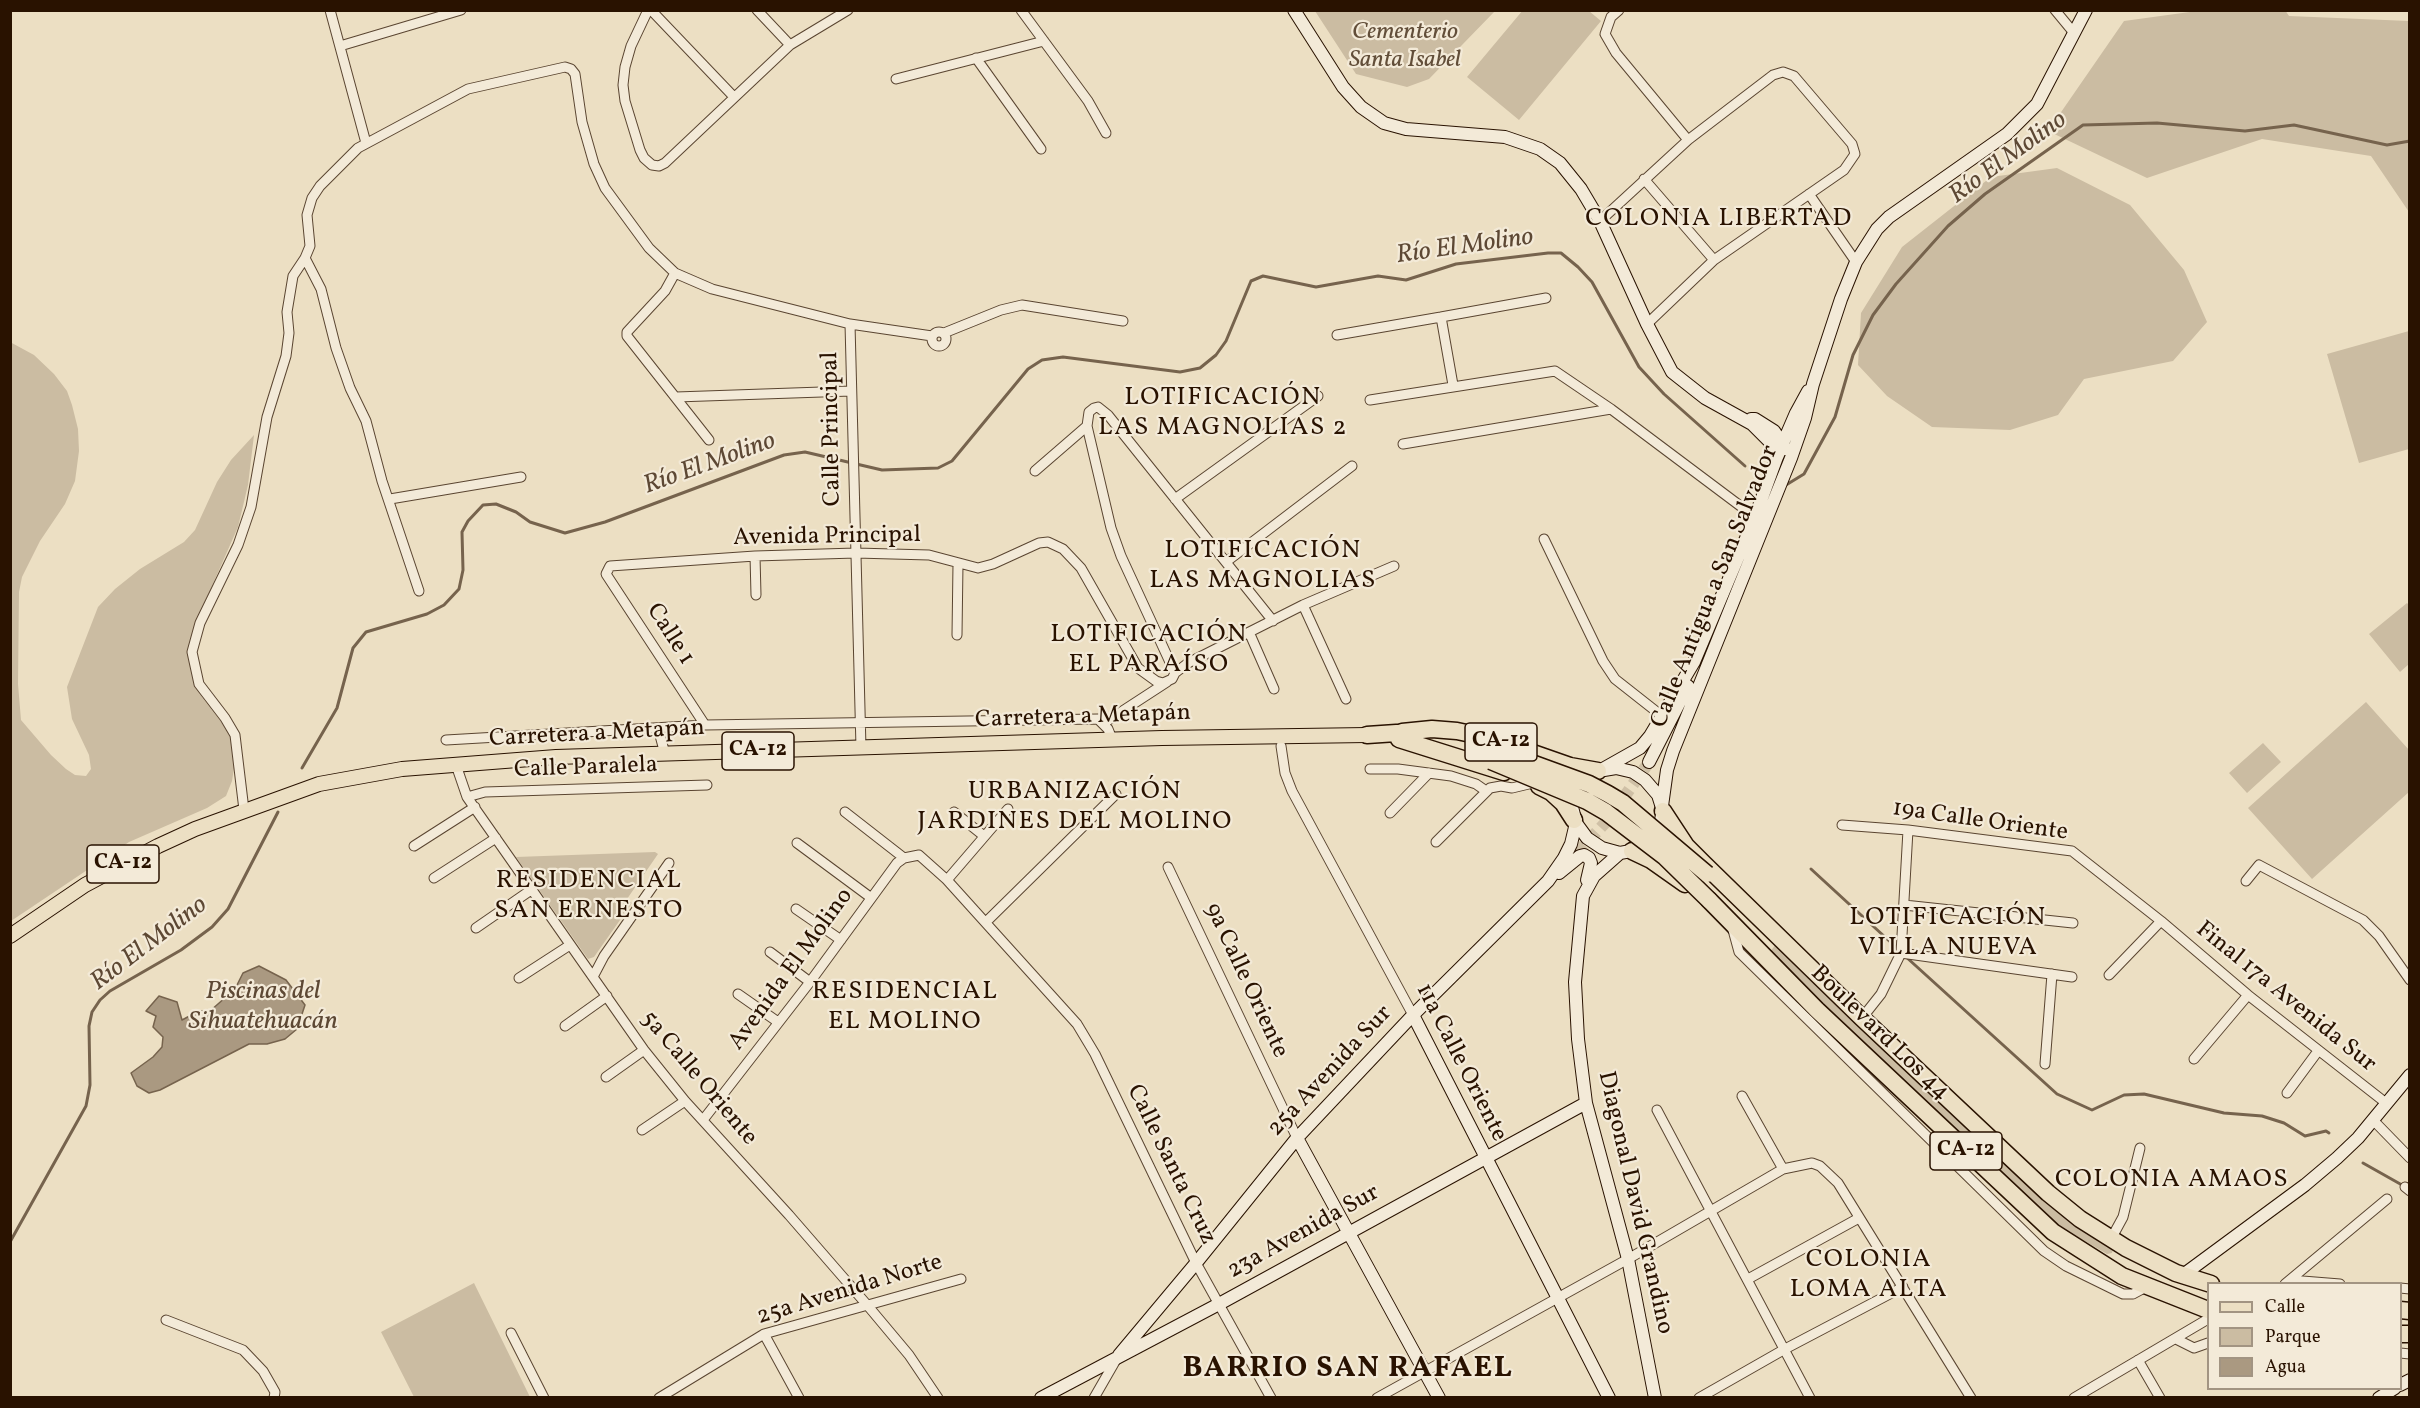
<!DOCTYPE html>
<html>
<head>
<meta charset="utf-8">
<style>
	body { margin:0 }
	#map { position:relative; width:2420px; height:1408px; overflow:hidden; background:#ecdfc3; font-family:Vollkorn,serif }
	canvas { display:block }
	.frame { position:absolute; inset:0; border:12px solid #291200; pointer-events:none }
	.legend { position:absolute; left:2207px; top:1282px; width:195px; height:108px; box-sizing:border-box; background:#f3ead8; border:2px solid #a29482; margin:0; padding:8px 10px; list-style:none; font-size:18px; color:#291200 }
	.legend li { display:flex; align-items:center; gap:12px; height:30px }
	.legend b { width:30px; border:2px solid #a29482 }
</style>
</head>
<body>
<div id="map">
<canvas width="2420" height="1408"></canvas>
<div class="frame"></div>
<ul class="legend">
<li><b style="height:8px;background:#ecdfc3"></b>Calle</li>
<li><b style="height:16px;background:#cbbca2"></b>Parque</li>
<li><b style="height:16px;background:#aa9981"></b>Agua</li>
</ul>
</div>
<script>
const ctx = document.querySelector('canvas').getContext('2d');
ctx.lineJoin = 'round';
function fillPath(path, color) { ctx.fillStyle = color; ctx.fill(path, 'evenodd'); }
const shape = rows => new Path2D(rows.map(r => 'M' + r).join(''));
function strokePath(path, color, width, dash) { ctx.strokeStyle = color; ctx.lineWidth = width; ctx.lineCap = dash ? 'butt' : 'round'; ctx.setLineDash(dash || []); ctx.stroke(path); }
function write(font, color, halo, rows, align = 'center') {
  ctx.font = font + ' Vollkorn,serif'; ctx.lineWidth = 4.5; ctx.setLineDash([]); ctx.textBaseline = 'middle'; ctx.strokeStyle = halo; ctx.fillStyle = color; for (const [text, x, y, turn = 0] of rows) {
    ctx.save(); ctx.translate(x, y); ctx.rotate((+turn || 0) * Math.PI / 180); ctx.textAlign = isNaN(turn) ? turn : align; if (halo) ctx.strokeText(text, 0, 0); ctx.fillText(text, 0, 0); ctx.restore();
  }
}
fillPath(shape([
	[1523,10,1589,11,1601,21,1519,120,1467,77],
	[2285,10,2289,16,2409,21,2409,212,2371,156,2262,139,2147,178,2048,131,2124,21,2197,11],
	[1315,11,1495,11,1429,79,1407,87,1356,74],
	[2057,168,2130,205,2184,270,2207,322,2173,361,2084,379,2058,415,2010,430,1932,427,1887,396,1858,365,1861,313,1902,247,1991,177],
	[2409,331,2409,449,2359,463,2327,354],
	[10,342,34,355,54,374,67,391,72,405,78,429,79,451,75,481,65,504,40,541,22,577,19,592,18,684,21,720,51,755,66,769,75,775,86,776,91,769,89,755,72,719,67,687,98,607,115,589,140,569,184,542,195,530,217,482,231,460,254,435,248,485,238,527,201,611,190,640,188,658,202,697,232,736,236,755,232,781,226,796,207,808,129,842,11,921],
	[2407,603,2410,606,2409,664,2400,672,2369,634],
	[2366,702,2409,750,2409,792,2312,879,2248,808],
	[2263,743,2281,762,2247,793,2229,773],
	[655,852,658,854,627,899,632,903,594,957,588,959,516,857],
	[1776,944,2113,1249,2112,1253,2107,1254,2071,1233,2060,1230,2014,1190,1770,952],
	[474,1283,530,1397,414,1397,381,1332]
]), '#cbbca2');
const water = shape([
	[259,966,286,980,305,1005,297,1029,285,1039,267,1044,249,1044,160,1090,149,1093,137,1086,131,1073,153,1057,162,1047,163,1037,153,1027,156,1016,146,1011,159,996,177,1002,182,1020,199,1011,210,1011,235,989,243,973,259,966]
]);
fillPath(water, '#aa9981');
strokePath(water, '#76634d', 1.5);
strokePath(shape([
	[1786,485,1804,474,1835,417,1853,355,1873,315,1896,284,1948,226,1985,194,2083,125,2157,123,2245,131,2294,125,2387,145,2410,141],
	[302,768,337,708,353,648,366,632,427,614,444,605,459,589,463,570,462,532,468,521,483,505,496,504,516,512,530,522,565,533,605,522,784,455,805,452,882,470,938,468,952,461,1028,369,1042,360,1063,357,1180,372,1200,368,1216,355,1226,341,1251,281,1263,276,1316,287,1378,276,1406,280,1456,264,1548,253,1561,253,1578,267,1592,282,1639,367,1664,394,1745,466],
	[1811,869,1898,949],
	[1905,956,2057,1094,2092,1110,2124,1095,2144,1094,2224,1113,2262,1116,2284,1123,2305,1136,2326,1131,2329,1133],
	[2363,1163,2402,1185,2410,1183],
	[10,1242,86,1106,90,1085,89,1026,92,1012,100,1000,110,991,181,950,212,927,228,909,278,812]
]), '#76634d', 3);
strokePath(shape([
	[1576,854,1607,821,1649,762]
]), '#cfc0a6', 12, [12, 6]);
const street = shape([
	[330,10,366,143],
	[648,10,631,46,625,67,623,85,625,101,640,150,644,158,652,165,659,166,665,163,790,45,848,10],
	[651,10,734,97],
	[757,10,790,45],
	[1021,10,1088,101,1106,133],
	[1619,10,1611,17,1605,34,1616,53,1688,140],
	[2055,10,2074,33],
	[340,46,461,10],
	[976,58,1041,149],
	[896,79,1044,41],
	[1644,179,1714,260],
	[1809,194,1856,262],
	[1600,221,1688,140,1773,75,1783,72,1794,76,1852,144,1855,154,1844,170,1714,260,1647,324],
	[305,258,321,289,336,348,350,388,366,421,382,481,419,591],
	[675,273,665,291,627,332,627,336,709,440],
	[1441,317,1546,298],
	[850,324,861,748],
	'932 339a7 7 0 1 1 14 0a7 7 0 1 1-14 0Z',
	[944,333,1001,310,1022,305,1123,321],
	[1337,335,1441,317,1453,385],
	[676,397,851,391],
	[1370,400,1555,371,1611,409,1755,517],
	[1403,444,1611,409],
	[1035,471,1087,426],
	[390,499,521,477],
	[1175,499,1318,396],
	[1544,539,1603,661,1615,679,1662,716],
	[755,556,756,595],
	[1226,562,1352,466],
	[1303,605,1346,699],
	[1249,632,1274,689],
	[957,635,958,564],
	[1175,673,1121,556,1111,528,1087,426,1089,412,1094,408,1098,407,1108,415,1273,621],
	[1104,723,1167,682],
	[705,725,606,574,610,566,755,556,856,553,929,555,978,568,993,564,1039,543,1048,542,1063,549,1081,568,1138,668,1156,681,1163,683,1172,679,1175,673,1188,663,1303,605,1394,566],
	[658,728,665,754],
	[446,740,705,725,1098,719,1108,729,1112,739],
	[1281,746,1285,773,1292,791,1413,1015],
	[456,765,467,797,644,1050,685,1101,789,1215,868,1306,909,1355,938,1398],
	[1370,769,1398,769,1451,776,1476,784,1486,791],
	[467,797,485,792,707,785],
	[244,810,235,735,225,718,199,684,192,652,200,623,238,545,251,507,267,417,286,356,289,333,287,312,293,276,305,258,310,246,307,215,312,198,320,186,358,148,468,89,565,67,571,69,575,74,582,122,594,164,605,188,649,248,675,273,712,289,850,324,932,336],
	[845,812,904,858],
	[954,812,984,836],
	[1390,813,1429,773],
	[1842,825,1908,830,2072,851,2161,921,2248,995,2386,1103],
	[1436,842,1490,788,1501,786,1512,788,1533,783],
	[797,843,870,897],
	[414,846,475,807],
	[1168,867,1297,1138],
	[434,878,496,838],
	[947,880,1008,809],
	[2246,881,2259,865,2363,920,2379,936,2410,980],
	[1904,905,2073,923],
	[796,909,841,940],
	[986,922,1116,794],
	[476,928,531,890],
	[1733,930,1739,952,2044,1251,2066,1266,2123,1294,2133,1294,2146,1287],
	[770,952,810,982],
	[1901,953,2072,977],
	[594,975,604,956,669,863],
	[2109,975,2161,921],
	[519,978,570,945],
	[738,994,778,1022],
	[1862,1018,1881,994,1901,953,1908,830],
	[565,1026,607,996],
	[2194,1059,2248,995],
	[2045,1064,2052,974],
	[606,1077,644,1050],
	[2287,1093,2318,1051],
	[1742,1096,1783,1169],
	[1657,1110,1810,1398],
	[703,1120,810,982,897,863,904,858,919,855,947,880,1077,1024,1095,1054,1196,1263,1271,1398],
	[2373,1120,2410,1158],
	[642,1130,685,1101],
	[2405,1187,2410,1191],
	[2111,1239,2123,1217,2140,1148],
	[1748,1279,1859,1218],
	[2290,1280,2340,1284],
	[2285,1284,2387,1199],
	[2400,1288,2410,1289],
	[166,1320,243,1350,263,1371,275,1392,274,1398],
	[511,1333,544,1398],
	[764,1334,799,1398],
	[2176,1339,2194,1348,2208,1343],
	[2400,1353,2410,1354],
	[2138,1360,2160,1398],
	[659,1398,764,1334,961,1279],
	[1094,1398,1117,1358],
	[1377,1398,1628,1259,1783,1169,1812,1163,1820,1166,1838,1183,1971,1398],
	[1699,1398,1785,1349,1903,1287],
	[2074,1398,2208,1319]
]);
const secondary = shape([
	[1294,10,1343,87,1361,107,1384,123,1406,129,1505,137,1540,149,1560,163,1581,189,1600,221,1647,324,1672,372,1705,398,1752,424,1771,443,1777,457],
	[1751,419,1755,419,1774,431,1786,449],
	[1649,762,1688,686],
	[1616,768,1633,772,1645,780,1658,795,1663,811,1660,824,1652,839,1636,850,1620,853,1602,848,1587,838,1576,823,1572,807,1574,792,1585,778,1598,771,1616,768],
	[1601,770,1640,748,1650,736,1694,662,1755,517,1777,457,1796,413,1808,391],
	[1662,806,1667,770,1673,751,1791,458,1805,418,1813,384,1841,299,1856,262,1877,229,1889,217,2007,134,2037,104,2086,10],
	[1620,853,1594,876,1583,896,1575,982,1578,1039,1586,1103,1628,1259,1655,1398],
	[1559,873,1580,856,1584,855,1589,858,1591,863,1587,880],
	[1413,1015,1609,1398],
	[1297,1138,1439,1398],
	[2183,1275,2305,1185,2337,1158,2358,1138,2410,1075],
	[1119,1355,1196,1263,1297,1138,1413,1015,1548,881,1564,858,1571,844,1576,823],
	[2400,1385,2410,1380],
	[1041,1398,1219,1304,1586,1103],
	[2379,1398,2395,1388]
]);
const primary = shape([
	[10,936,85,885,158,846,195,829,319,784,402,769,556,757,1162,738,1367,735]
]);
const highway = shape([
	[1402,732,1432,729,1457,731,1490,738,1570,766,1598,771],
	[1367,735,1411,732],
	[1399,739,1504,772],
	[1539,786,1551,792,1563,803,1574,820],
	[1663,811,1686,846,1704,864,1862,1018,2048,1193,2080,1219,2126,1248,2176,1273,2211,1284],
	[1632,851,1651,860,1685,884],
	[1709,900,1817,1010,2053,1232,2122,1276,2208,1310],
	[2400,1310,2410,1311],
	[2400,1334,2410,1334]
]);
strokePath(street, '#5a4531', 11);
strokePath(secondary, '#291200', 14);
strokePath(primary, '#291200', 16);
strokePath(highway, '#291200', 19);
strokePath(street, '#f3ead8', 9);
strokePath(secondary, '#f3ead8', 12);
strokePath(primary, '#ecdfc3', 14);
strokePath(highway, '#ecdfc3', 16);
const highwayBridge = shape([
	[1493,749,1589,784,1608,794,1623,803,1707,874],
	[1491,761,1587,801,1606,812,1665,857,1709,900]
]);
strokePath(highwayBridge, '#291200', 19, []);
strokePath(highwayBridge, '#ecdfc3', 16);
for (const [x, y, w] of [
	[1501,742,72],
	[758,751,72],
	[123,864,72],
	[1966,1151,72]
]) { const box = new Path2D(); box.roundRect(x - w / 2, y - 19, w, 38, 4.5); ctx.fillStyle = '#f3ead8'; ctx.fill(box); strokePath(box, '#291200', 1.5); }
write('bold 22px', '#291200', null, [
	["CA-12",1501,742],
	["CA-12",758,751],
	["CA-12",123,864],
	["CA-12",1966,1151]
]);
write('italic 24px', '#624e39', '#f3ead8', [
	["Cementerio",1405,34],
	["Santa Isabel",1405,62]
]);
write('24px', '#291200', '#f3ead8', [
	["Calle Principal",833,429,-91],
	["Avenida Principal",827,538,-1],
	["Calle Antigua a San Salvador",1716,587,-68],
	["Calle 1",669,635,57],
	["Carretera a Metapán",1083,718,-2],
	["Carretera a Metapán",597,735,-3],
	["Calle Paralela",586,769,-2],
	["19a Calle Oriente",1980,822,8],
	["Avenida El Molino",792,970,-54],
	["9a Calle Oriente",1245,981,65],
	["Final 17a Avenida Sur",2285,998,39],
	["Boulevard Los 44",1879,1034,44],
	["11a Calle Oriente",1460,1063,63],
	["25a Avenida Sur",1331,1072,-47],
	["5a Calle Oriente",698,1079,50],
	["Calle Santa Cruz",1170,1165,64],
	["Diagonal David Grandino",1634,1203,77],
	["23a Avenida Sur",1304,1233,-29],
	["25a Avenida Norte",850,1291,-17]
]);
write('italic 26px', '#5d4834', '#f3ead8', [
	["Río El Molino",2009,159,-36],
	["Río El Molino",1465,248,-8],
	["Río El Molino",710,465,-20],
	["Río El Molino",150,945,-37],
	["Piscinas del",263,993],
	["Sihuatehuacán",263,1023]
]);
ctx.letterSpacing = '1.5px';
write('26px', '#291200', '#f3ead8', [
	["COLONIA LIBERTAD",1719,220],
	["LOTIFICACIÓN",1223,399],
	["LAS MAGNOLIAS 2",1223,429],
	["LOTIFICACIÓN",1263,552],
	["LAS MAGNOLIAS",1263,582],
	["LOTIFICACIÓN",1149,636],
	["EL PARAÍSO",1149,666],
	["URBANIZACIÓN",1075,793],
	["JARDINES DEL MOLINO",1075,823],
	["RESIDENCIAL",589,882],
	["SAN ERNESTO",589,912],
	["LOTIFICACIÓN",1948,919],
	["VILLA NUEVA",1948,949],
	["RESIDENCIAL",905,993],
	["EL MOLINO",905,1023],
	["COLONIA AMAOS",2172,1181],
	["COLONIA",1869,1261],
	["LOMA ALTA",1869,1291]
]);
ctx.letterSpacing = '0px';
ctx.letterSpacing = '1.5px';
write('bold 30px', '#291200', '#f3ead8', [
	["BARRIO SAN RAFAEL",1348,1370]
]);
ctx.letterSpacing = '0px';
</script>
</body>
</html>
